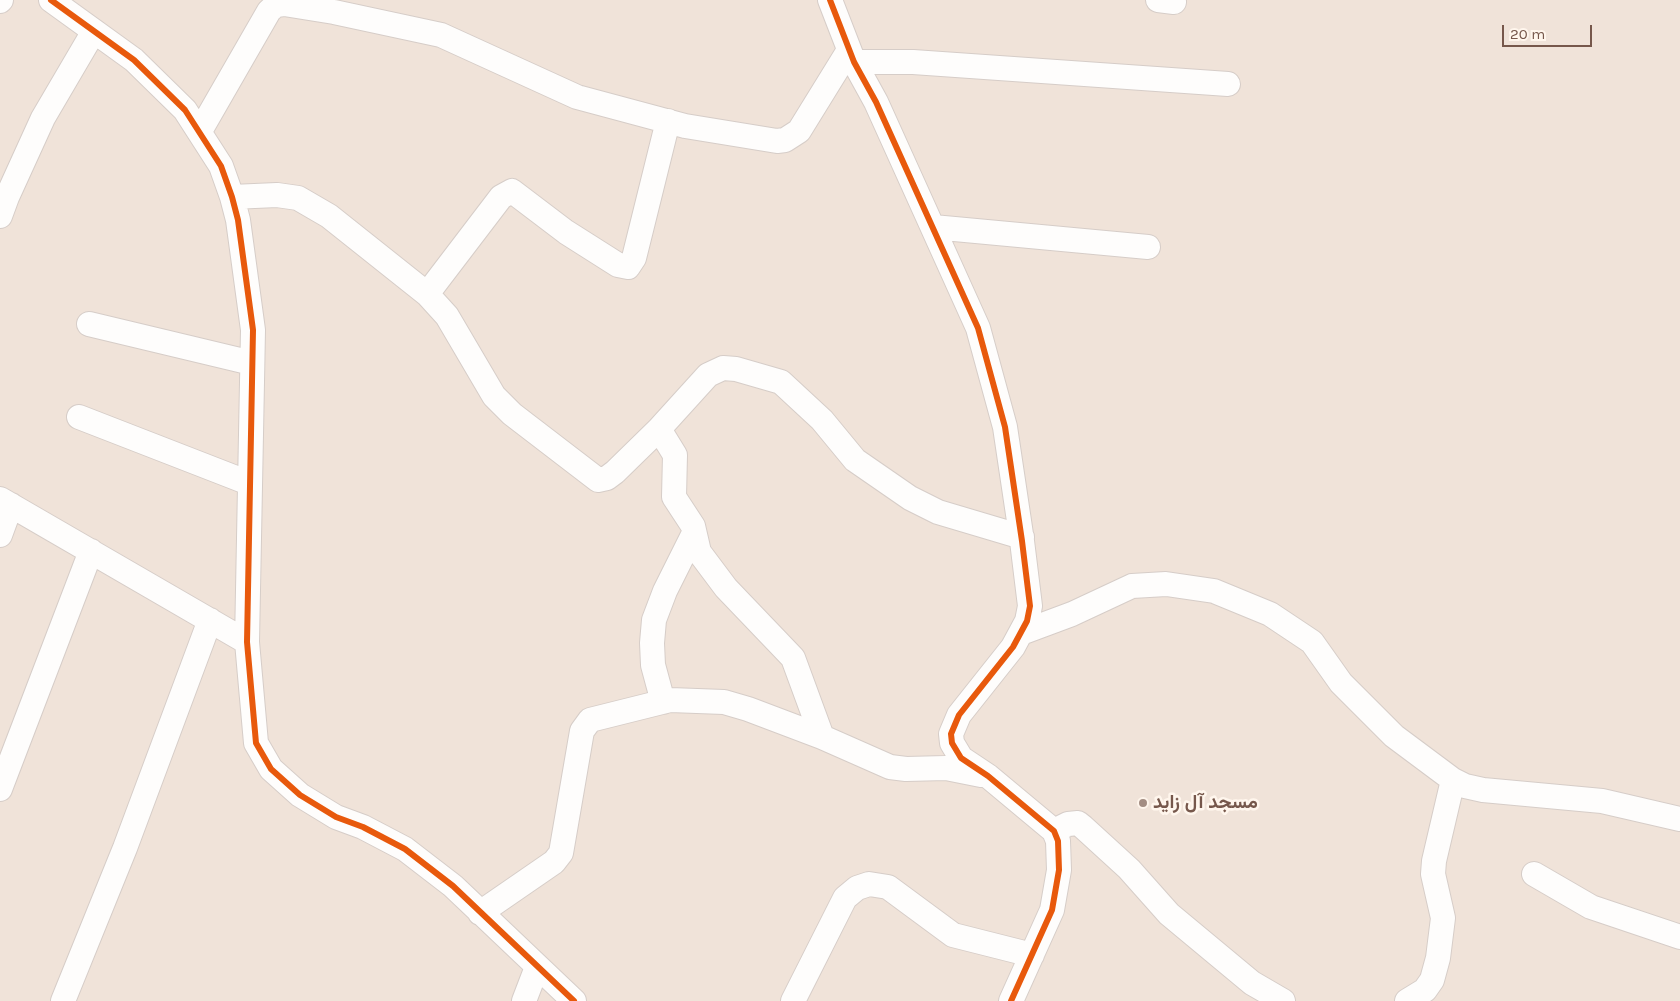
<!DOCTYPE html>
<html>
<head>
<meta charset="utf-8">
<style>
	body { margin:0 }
	#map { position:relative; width:1680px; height:1001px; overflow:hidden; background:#f7f1eb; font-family:Karla,sans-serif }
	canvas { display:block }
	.scale { position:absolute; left:1502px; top:25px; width:90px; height:22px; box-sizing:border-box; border:2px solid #76574b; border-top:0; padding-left:6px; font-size:15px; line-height:18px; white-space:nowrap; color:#76574b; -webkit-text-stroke:4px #fff6ed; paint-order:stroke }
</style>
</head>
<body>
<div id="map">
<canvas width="1680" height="1001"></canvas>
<div class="scale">20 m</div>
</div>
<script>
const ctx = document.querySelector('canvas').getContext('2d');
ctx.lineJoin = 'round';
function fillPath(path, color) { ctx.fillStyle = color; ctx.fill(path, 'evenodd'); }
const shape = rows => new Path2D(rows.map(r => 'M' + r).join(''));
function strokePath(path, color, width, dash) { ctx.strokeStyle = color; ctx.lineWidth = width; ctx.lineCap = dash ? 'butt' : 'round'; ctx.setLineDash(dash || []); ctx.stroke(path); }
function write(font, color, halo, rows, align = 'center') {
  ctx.font = font + ' Karla,Vazirmatn,sans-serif'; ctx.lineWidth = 5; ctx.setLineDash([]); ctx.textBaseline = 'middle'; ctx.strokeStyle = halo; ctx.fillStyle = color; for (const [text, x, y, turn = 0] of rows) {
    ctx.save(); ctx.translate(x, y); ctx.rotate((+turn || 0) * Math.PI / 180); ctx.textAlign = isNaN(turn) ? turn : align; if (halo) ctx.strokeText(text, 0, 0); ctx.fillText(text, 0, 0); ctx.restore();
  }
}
fillPath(shape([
	[0,0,1680,0,1680,1001,0,1001]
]), '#f0e3d9');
const street = shape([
	[51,0,134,60,185,110,221,166,232,197,238,220,253,330,247,642,256,743,271,769,300,795,336,817,363,827,405,849,453,886,574,1001],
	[830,0,854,62,876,102,978,328,1005,427,1022,541,1030,606,1027,621,1013,647,959,715,951,734,952,743,961,758,988,776,1054,831,1058,841,1059,870,1052,910,1011,1001],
	[1158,0,1174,2],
	[0,1,1,0],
	[854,62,913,62,1228,84],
	[200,131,269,11,276,5,284,4,334,12,441,35,577,97,685,126,777,141,785,140,799,131,849,50],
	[232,197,277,195,298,198,329,216,427,294,447,316,494,396,512,414,598,480,607,478,615,472,659,429,708,375,723,368,736,369,781,382,822,420,855,460,910,498,938,512,1022,537],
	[0,216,7,197,43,118,94,31],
	[933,227,1148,247],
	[427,294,501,197,512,191,566,232,618,265,628,267,634,258,668,121],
	[89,324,252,363],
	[79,417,249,483],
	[659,429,675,455,674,497,693,526,699,552,726,588,793,658,822,737],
	[0,499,247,642],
	[0,535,11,505],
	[1021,633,1072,614,1132,586,1166,584,1214,591,1270,614,1312,642,1341,683,1394,736,1453,780,1465,786,1483,790,1602,801,1680,819],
	[663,702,653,665,652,643,654,620,665,591,694,533],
	[0,789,91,551],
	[1054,831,1068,824,1078,823,1083,827,1129,869,1169,914,1252,983,1283,1001],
	[1534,874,1591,907,1680,937],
	[480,913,554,862,561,853,582,731,590,720,670,700,724,702,748,709,822,737,890,767,906,769,946,768,981,775],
	[63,1001,125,848,210,620],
	[524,1001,537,967],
	[793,1001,845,898,857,888,869,884,888,887,953,935,1032,955],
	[1407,1001,1425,990,1432,980,1438,958,1443,918,1433,874,1434,861,1453,780]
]);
strokePath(street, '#d6cdc8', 26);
strokePath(street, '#fefdfc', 24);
strokePath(shape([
	[51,0,134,60,185,110,221,166,232,197,238,220,253,330,247,642,256,743,271,769,300,795,336,817,363,827,405,849,453,886,574,1001],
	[830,0,854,62,876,102,978,328,1005,427,1022,541,1030,606,1027,621,1013,647,959,715,951,734,952,743,961,758,988,776,1054,831,1058,841,1059,870,1052,910,1011,1001]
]), '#e8590c', 6);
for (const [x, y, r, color] of [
	[1143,803,5,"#a38d83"]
]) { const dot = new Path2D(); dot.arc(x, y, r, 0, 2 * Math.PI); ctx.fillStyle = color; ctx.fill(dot); strokePath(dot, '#fff6ed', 2); }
write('bold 19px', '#76574b', '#fff6ed', [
	["مسجد آل زايد",1153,803]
], 'left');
</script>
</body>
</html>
